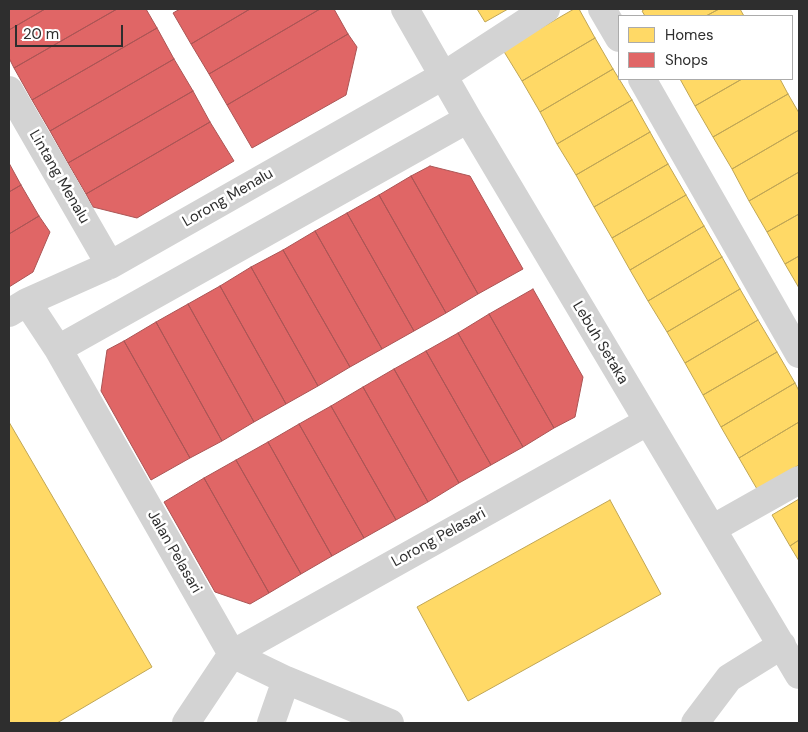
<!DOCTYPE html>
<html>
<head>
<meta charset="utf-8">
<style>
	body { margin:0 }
	#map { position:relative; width:808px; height:732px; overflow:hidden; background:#fff; font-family:"DM Sans",sans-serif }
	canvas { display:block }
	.frame { position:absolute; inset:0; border:10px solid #2e2e2e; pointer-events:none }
	.legend { position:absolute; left:618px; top:15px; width:175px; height:65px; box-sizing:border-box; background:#fff; border:1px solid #ababab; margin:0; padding:6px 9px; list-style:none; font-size:15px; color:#2e2e2e }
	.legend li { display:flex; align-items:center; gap:10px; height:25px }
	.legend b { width:25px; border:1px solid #ababab }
	.scale { position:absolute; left:15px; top:25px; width:108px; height:22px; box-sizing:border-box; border:2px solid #2e2e2e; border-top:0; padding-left:6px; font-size:15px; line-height:18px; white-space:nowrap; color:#2e2e2e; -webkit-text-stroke:4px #fff; paint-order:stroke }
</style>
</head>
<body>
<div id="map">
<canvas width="808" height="732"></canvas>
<div class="frame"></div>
<ul class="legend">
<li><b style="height:14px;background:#ffd966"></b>Homes</li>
<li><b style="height:14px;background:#e06666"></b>Shops</li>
</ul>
<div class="scale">20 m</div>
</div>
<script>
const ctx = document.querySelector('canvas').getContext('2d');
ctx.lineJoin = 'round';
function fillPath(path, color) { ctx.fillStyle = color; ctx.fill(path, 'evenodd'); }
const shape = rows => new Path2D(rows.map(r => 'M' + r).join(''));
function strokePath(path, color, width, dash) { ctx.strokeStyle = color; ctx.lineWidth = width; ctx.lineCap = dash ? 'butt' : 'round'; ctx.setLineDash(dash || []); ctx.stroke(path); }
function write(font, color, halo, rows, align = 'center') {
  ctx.font = font + ' "DM Sans",sans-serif'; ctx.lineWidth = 5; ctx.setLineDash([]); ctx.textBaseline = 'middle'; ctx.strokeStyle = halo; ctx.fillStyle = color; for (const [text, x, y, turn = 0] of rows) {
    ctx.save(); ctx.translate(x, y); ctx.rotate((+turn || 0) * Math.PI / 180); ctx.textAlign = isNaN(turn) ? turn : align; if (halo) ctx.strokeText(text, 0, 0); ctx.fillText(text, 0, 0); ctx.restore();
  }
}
const homes = shape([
	[477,9,508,9,485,22,477,9],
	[574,9,579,9,595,38,522,81,503,50,574,9],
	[645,9,719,9,706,16,645,16,642,11,645,9],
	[719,9,740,9,744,16,706,16,719,9],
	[595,38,613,69,540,112,522,81,595,38],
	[613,69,632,100,557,144,540,112,613,69],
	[680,79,742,79,695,106,680,79],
	[742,79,780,79,788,94,713,137,695,106,742,79],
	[788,94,799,113,799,130,732,169,713,137,788,94],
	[632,100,650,132,576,175,557,144,632,100],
	[799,130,799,172,749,201,732,169,799,130],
	[650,132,668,164,594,207,576,175,650,132],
	[668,164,686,195,612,238,594,207,668,164],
	[799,172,799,214,767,232,749,201,799,172],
	[686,195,704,226,630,270,612,238,686,195],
	[799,214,799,256,785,264,767,232,799,214],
	[704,226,722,257,648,301,630,270,704,226],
	[799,256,799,288,785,264,799,256],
	[722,257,740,289,667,332,648,301,722,257],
	[740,289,758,320,685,363,667,332,740,289],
	[758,320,777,352,703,395,685,363,758,320],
	[777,352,795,383,721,427,703,395,777,352],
	[795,383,799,391,799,422,739,458,721,427,795,383],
	[9,422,152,667,57,723,9,723,9,422],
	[799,422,799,465,757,489,739,458,799,422],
	[799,499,799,540,790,546,772,515,799,499],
	[610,500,661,594,468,701,417,607,610,500],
	[799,540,799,561,790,546,799,540]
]);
fillPath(homes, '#ffd966');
strokePath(homes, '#c0a655', 1);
const shops = shape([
	[9,9,45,9,9,30,9,9],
	[45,9,117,9,14,68,9,58,9,30,45,9],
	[117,9,146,9,157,28,32,100,14,68,117,9],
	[180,9,250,9,191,44,173,13,180,9],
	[250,9,320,9,209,74,191,44,250,9],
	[320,9,334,9,348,34,227,105,209,74,320,9],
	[157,28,174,59,50,131,32,100,157,28],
	[348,34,357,47,346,95,252,148,227,105,348,34],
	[174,59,193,91,68,163,50,131,174,59],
	[193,91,210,122,86,194,68,163,193,91],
	[210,122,234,161,137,218,93,207,86,194,210,122],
	[9,163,21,185,9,192,9,163],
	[430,166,470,176,523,269,478,294,411,176,430,166],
	[411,176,478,294,446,313,379,195,411,176],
	[21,185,39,216,9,234,9,192,21,185],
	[379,195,446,313,414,331,347,213,379,195],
	[347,213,414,331,382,349,315,231,347,213],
	[39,216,50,232,33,272,9,287,9,234,39,216],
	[315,231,382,349,350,367,283,250,315,231],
	[283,250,350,367,318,386,251,267,283,250],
	[251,267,318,386,286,404,220,286,251,267],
	[220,286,286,404,254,422,188,304,220,286],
	[533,289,583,377,575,417,554,428,489,314,533,289],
	[188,304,254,422,222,441,156,322,188,304],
	[489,314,554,428,523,447,458,333,489,314],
	[156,322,222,441,190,458,124,341,156,322],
	[458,333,523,447,491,465,426,351,458,333],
	[124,341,190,458,151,480,101,391,107,350,124,341],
	[426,351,491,465,459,483,394,369,426,351],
	[394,369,459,483,428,502,363,387,394,369],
	[363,387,428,502,396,520,331,406,363,387],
	[331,406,396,520,364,538,299,424,331,406],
	[299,424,364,538,332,556,268,442,299,424],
	[268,442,332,556,301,574,236,460,268,442],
	[236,460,301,574,269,593,204,478,236,460],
	[204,478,269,593,250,604,215,592,164,502,204,478]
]);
fillPath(shops, '#e06666');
strokePath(shops, '#ab5555', 1);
strokePath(shape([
	[405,9,468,119,799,675],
	[602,9,619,38],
	[642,79,799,354],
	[9,90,110,265],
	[27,302,58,349,232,654,286,680,390,723],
	[9,313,27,302,110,265,443,76,546,9],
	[58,349,468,119],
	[712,529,799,480],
	[186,723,232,654,647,422],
	[271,723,286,680],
	[695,723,729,678,782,645]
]), '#d3d3d3', 28);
write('15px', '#2e2e2e', '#fff', [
	["Lintang Menalu",59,177,60],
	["Lorong Menalu",228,198,-30],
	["Lebuh Setaka",600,343,59],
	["Lorong Pelasari",439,538,-29],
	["Jalan Pelasari",174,552,60]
]);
</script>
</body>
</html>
